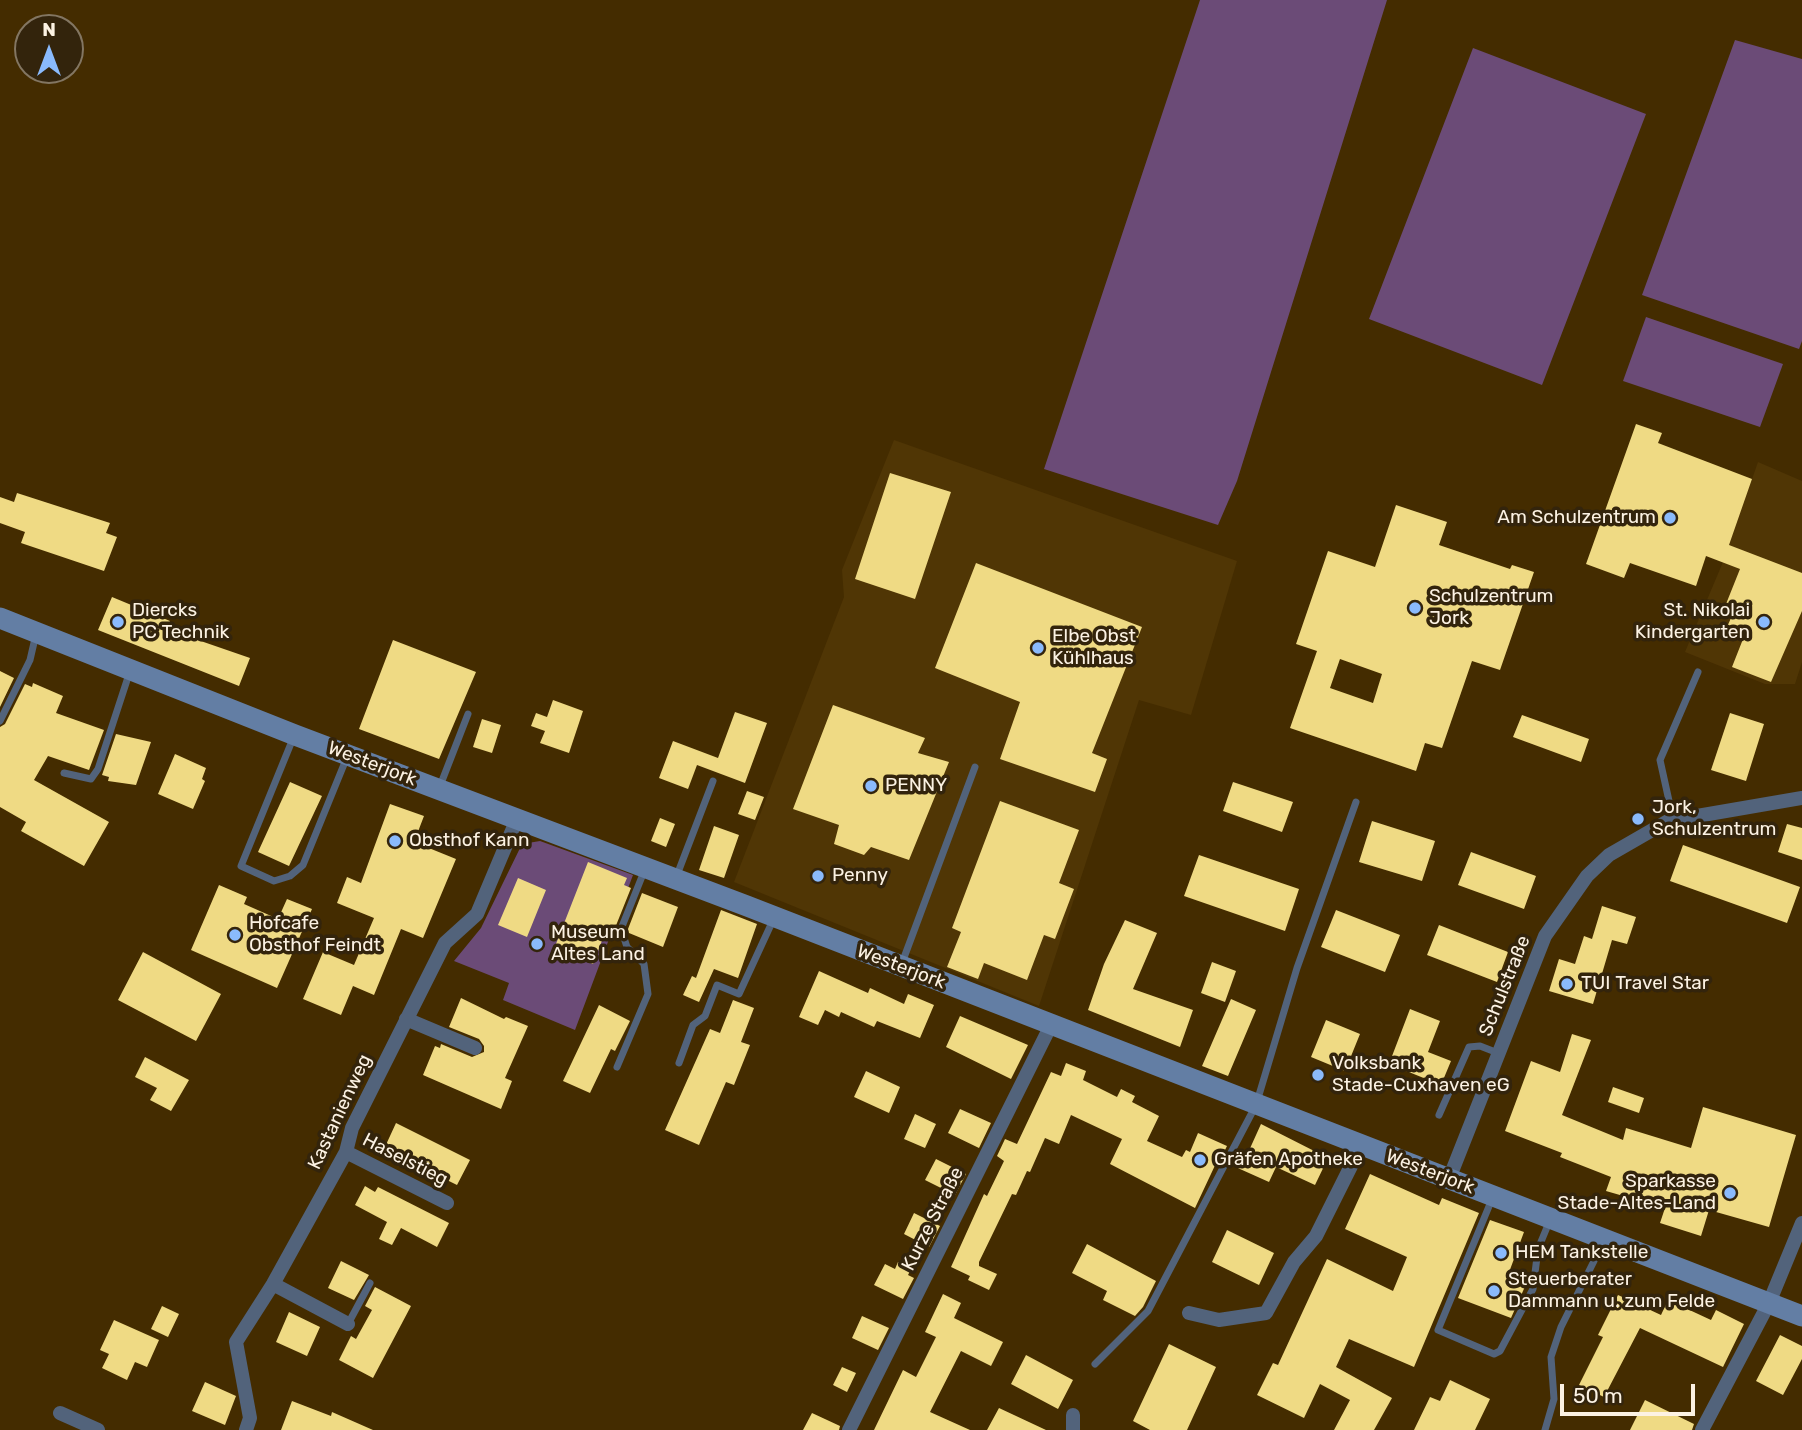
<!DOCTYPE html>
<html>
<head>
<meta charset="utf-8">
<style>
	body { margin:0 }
	#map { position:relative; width:1802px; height:1430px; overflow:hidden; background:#442c00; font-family:Rubik,sans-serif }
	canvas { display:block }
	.north { position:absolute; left:14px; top:14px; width:70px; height:70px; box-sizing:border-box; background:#33240c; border:2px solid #837662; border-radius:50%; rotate:0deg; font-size:19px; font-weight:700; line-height:28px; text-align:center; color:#fcf2e3 }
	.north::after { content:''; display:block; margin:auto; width:24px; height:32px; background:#8abafc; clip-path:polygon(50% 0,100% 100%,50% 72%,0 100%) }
	.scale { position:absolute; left:1560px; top:1384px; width:135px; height:32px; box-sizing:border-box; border:4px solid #fcf2e3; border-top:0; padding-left:9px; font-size:21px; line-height:24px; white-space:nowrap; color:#fcf2e3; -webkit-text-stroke:5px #33240c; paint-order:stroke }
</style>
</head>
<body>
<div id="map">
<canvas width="1802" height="1430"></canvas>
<div class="north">N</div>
<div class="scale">50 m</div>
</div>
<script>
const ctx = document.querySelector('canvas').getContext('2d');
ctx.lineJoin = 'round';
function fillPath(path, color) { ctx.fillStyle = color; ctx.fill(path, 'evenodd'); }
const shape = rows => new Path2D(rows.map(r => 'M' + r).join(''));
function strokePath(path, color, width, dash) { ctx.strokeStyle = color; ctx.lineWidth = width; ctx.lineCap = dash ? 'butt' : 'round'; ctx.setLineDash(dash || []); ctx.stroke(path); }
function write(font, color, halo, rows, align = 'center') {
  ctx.font = font + ' Rubik,sans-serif'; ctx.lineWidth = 7; ctx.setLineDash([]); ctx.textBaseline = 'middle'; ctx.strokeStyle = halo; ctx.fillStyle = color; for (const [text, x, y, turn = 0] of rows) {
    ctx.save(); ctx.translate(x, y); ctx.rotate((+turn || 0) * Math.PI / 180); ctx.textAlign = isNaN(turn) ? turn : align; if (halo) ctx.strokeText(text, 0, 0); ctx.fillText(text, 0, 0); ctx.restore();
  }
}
fillPath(shape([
	[894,440,1237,561,1191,715,1139,700,1039,1006,734,882,844,597,842,570],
	[1758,462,1802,481,1802,662,1795,684,1765,684,1685,652,1723,562]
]), '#503605');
fillPath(shape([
	[1200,0,1387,0,1237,481,1218,525,1044,469],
	[1735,40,1802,59,1802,341,1799,349,1642,295],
	[1473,48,1646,114,1542,385,1369,319],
	[1646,317,1783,364,1760,427,1623,381],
	[540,841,633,875,575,1030,503,1000,509,983,454,961,481,928,522,844]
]), '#6b4b77');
fillPath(shape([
	[1636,424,1662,433,1658,443,1752,479,1729,545,1802,573,1802,611,1771,682,1732,667,1745,634,1727,627,1731,618,1722,614,1740,569,1706,556,1696,586,1630,563,1624,578,1586,564],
	[890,473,951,492,915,599,855,579],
	[17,493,110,523,106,533,117,537,104,571,21,543,25,532,0,523,0,497,14,502],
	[1396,505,1447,522,1439,545,1510,569,1512,565,1534,572,1500,670,1472,661,1442,748,1425,743,1416,771,1290,728,1317,651,1296,644,1328,551,1375,567],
	[1340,659,1382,674,1373,703,1330,688],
	[976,563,1142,627,1092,753,1107,759,1095,792,1000,759,1020,702,935,668],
	[112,597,170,621,166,629,250,658,239,686,98,630],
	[393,640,476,672,439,759,359,729],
	[0,671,14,678,0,707],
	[33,683,63,696,56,713,104,730,89,770,48,756,34,780,109,822,84,866,21,831,26,822,0,807,0,727,5,724,25,684,32,687],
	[553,700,583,711,569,753,540,743,545,731,531,726,536,713,547,717],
	[833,705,925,738,918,753,949,762,909,860,871,847,864,855,834,844,839,825,793,809],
	[735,712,767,723,745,783,697,765,688,789,659,778,673,741,718,758],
	[1730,713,1764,724,1746,781,1711,770],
	[1522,715,1589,739,1581,762,1513,737],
	[482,719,501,725,492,753,473,747],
	[116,734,151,742,136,785,108,781,109,777,102,775],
	[175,754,206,768,202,779,205,781,193,809,158,794],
	[290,782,322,796,289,866,258,852],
	[1233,782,1293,802,1282,832,1223,811],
	[747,791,764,797,755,820,738,814],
	[1000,801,1079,830,1059,883,1074,889,1055,939,1044,935,1027,980,984,963,978,979,947,967,961,932,952,928],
	[390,804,424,816,414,842,456,859,423,938,401,929,374,995,353,986,341,1015,303,999,323,952,354,965,374,918,337,903,347,877,361,883],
	[660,818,675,824,666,847,651,841],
	[1372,821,1435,841,1422,881,1359,862],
	[1787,824,1802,828,1802,860,1778,852],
	[714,826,739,835,724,878,699,870],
	[1683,845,1800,887,1787,923,1670,881],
	[1471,852,1536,876,1524,909,1458,885],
	[1199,855,1299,889,1285,931,1184,896],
	[588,862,627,878,624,885,631,888,615,928,608,925,593,964,554,949],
	[518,878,546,890,527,937,498,925],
	[219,885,247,897,244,904,278,919,287,899,312,909,277,988,191,950],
	[642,893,678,907,663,947,629,933,628,929],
	[1602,906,1636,917,1627,944,1612,940,1593,1004,1549,991,1559,959,1575,964,1584,936,1592,939],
	[721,910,757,924,738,978,714,969,699,1002,683,995,692,976,696,978],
	[1336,910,1400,935,1385,972,1321,947],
	[1125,920,1157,933,1133,989,1193,1010,1180,1047,1088,1010,1104,964],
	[1439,925,1508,952,1497,982,1427,955],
	[143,952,221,994,196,1041,118,1000],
	[1212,962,1236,971,1225,1002,1201,993],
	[819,971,868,993,870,988,904,1004,908,994,934,1005,920,1038,877,1021,874,1027,841,1012,839,1017,825,1010,818,1025,799,1017],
	[461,998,504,1019,506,1017,528,1026,505,1078,512,1081,501,1109,423,1075,435,1046,440,1048,441,1044,472,1057,484,1052,484,1046,479,1039,449,1027],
	[1231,999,1256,1010,1228,1076,1202,1066],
	[733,1000,754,1008,741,1042,750,1045,734,1085,726,1082,699,1145,665,1130,710,1029,720,1033],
	[599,1005,630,1021,615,1051,611,1049,590,1093,563,1081],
	[1410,1009,1440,1021,1428,1052,1451,1061,1441,1085,1389,1064],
	[960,1016,1028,1045,1011,1079,946,1047],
	[1326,1020,1360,1034,1345,1071,1311,1057],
	[1572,1034,1591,1040,1562,1115,1623,1140,1626,1128,1691,1148,1703,1107,1796,1135,1769,1227,1709,1210,1701,1236,1660,1223,1665,1208,1606,1191,1611,1177,1560,1157,1562,1153,1505,1131,1531,1061,1560,1072],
	[145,1057,189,1080,171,1111,150,1100,157,1088,135,1077],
	[1066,1063,1086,1071,1083,1080,1117,1097,1121,1089,1135,1096,1132,1102,1159,1116,1147,1141,1182,1157,1186,1150,1190,1152,1198,1133,1227,1146,1220,1160,1218,1159,1195,1208,1110,1164,1122,1139,1071,1115,1059,1144,1045,1138,1030,1172,1027,1171,1016,1195,1012,1194,979,1262,979,1266,997,1274,989,1290,968,1280,970,1276,951,1267,984,1194,987,1196,1004,1161,997,1156,1005,1139,1017,1144,1051,1072,1061,1076],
	[866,1071,900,1087,889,1113,854,1097],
	[1613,1087,1644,1098,1639,1113,1608,1102],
	[960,1109,991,1123,979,1148,948,1133],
	[915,1114,936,1124,925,1148,904,1139],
	[396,1123,470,1160,457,1185,384,1149],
	[1261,1124,1328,1158,1315,1185,1276,1167,1269,1182,1231,1165,1239,1152,1247,1155],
	[936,1159,966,1174,955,1195,925,1180],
	[1370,1174,1439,1205,1442,1198,1479,1213,1414,1367,1349,1339,1336,1367,1392,1398,1374,1430,1334,1430,1350,1400,1320,1384,1304,1418,1257,1395,1273,1363,1278,1365,1327,1259,1393,1291,1407,1257,1345,1229],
	[365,1186,375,1192,378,1187,449,1223,437,1247,401,1228,392,1245,379,1239,387,1222,355,1205],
	[914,1213,940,1226,929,1247,904,1234],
	[1490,1220,1524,1232,1508,1275,1527,1282,1511,1318,1458,1298],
	[1227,1230,1274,1253,1259,1285,1212,1262],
	[1087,1244,1156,1281,1143,1307,1135,1316,1103,1300,1107,1291,1072,1273],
	[341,1261,369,1275,354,1300,328,1288],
	[898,1262,911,1269,908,1275,914,1278,903,1299,874,1285,885,1264,895,1269],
	[375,1287,411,1306,373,1378,339,1360,351,1336,356,1339,372,1310,365,1306],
	[943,1294,961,1303,954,1318,1003,1342,991,1366,961,1351,930,1412,970,1430,874,1430,903,1370,916,1377,936,1337,925,1332],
	[1618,1295,1661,1315,1668,1300,1711,1320,1716,1310,1744,1324,1723,1367,1640,1328,1604,1397,1579,1385,1603,1337,1598,1335],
	[162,1306,179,1314,168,1337,151,1329],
	[289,1312,320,1327,307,1356,276,1342],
	[862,1316,889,1328,878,1350,852,1338],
	[114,1320,159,1340,147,1367,135,1362,127,1380,102,1368,109,1354,100,1350],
	[1780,1335,1802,1346,1802,1359,1783,1395,1756,1381],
	[1169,1344,1216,1367,1187,1430,1150,1430,1133,1421],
	[1026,1355,1073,1380,1058,1409,1011,1384],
	[842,1367,856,1373,847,1392,833,1385],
	[1450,1380,1490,1399,1475,1430,1414,1430,1430,1397,1440,1401],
	[205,1382,236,1396,225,1425,192,1411],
	[1645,1400,1694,1424,1692,1430,1630,1430],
	[292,1401,331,1416,332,1412,373,1430,281,1430],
	[999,1408,1046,1430,987,1430],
	[812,1413,840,1426,839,1430,803,1430]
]), '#efda84');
strokePath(shape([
	[0,721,30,660,36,634],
	[294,736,241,866,274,881,290,876,303,865,347,757],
	[64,773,91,779,98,769,130,671],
	[440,786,468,714],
	[1673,819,1660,760,1698,672],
	[677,875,713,781],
	[902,963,975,767],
	[679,1063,693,1025,705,1016,717,985,739,994,774,918],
	[617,1067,648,994,644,964,627,947,621,929,645,869],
	[1439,1115,1469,1047,1480,1046,1498,1053],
	[1492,1199,1438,1330,1494,1354,1500,1351,1533,1289,1538,1249,1550,1220],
	[348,1324,370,1283],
	[1095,1364,1148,1311,1256,1105,1297,968,1356,802],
	[1545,1430,1554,1399,1551,1357,1561,1327,1604,1241]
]), '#52637b', 7);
strokePath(shape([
	[406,1019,475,1048],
	[346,1152,447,1203],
	[1449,1179,1545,936,1587,876,1609,855,1668,821,1802,798],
	[273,1284,348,1324],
	[1189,1313,1219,1320,1266,1313,1294,1262,1316,1236,1361,1146],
	[60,1413,98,1430],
	[246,1430,250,1418,236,1342,273,1284,346,1152,352,1128,445,943,477,914,517,819],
	[849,1430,1051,1025],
	[1073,1430,1073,1415],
	[1702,1430,1769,1303,1802,1223]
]), '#52637b', 14);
strokePath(shape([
	[0,618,295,735,747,906,1802,1316]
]), '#637ea4', 21);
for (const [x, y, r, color] of [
	[1670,518,7,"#8abafc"],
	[1415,608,7,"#8abafc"],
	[118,622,7,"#8abafc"],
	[1764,622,7,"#8abafc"],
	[1038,648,7,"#8abafc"],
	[871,786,7,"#8abafc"],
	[1638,819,7,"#8abafc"],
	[395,841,7,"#8abafc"],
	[818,876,7,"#8abafc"],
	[235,935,7,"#8abafc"],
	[537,944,7,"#8abafc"],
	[1567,984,7,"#8abafc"],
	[1318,1075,7,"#8abafc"],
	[1200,1160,7,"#8abafc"],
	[1730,1193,7,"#8abafc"],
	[1501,1253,7,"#8abafc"],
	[1494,1291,7,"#8abafc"]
]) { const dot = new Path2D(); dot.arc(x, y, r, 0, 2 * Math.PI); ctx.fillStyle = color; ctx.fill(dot); strokePath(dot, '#33240c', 2.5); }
write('19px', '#fcf2e3', '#33240c', [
	["Am Schulzentrum",1656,518,"right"],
	["Schulzentrum",1429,597],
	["Jork",1429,619],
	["Diercks",132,611],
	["PC Technik",132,633],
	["St. Nikolai",1750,611,"right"],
	["Kindergarten",1750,633,"right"],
	["Elbe Obst",1052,637],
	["Kühlhaus",1052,659],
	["PENNY",885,786],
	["Jork,",1652,808],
	["Schulzentrum",1652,830],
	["Obsthof Kann",409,841],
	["Penny",832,876],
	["Hofcafe",249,924],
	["Obsthof Feindt",249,946],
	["Museum",551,933],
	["Altes Land",551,955],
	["TUI Travel Star",1581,984],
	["Volksbank",1332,1064],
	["Stade-Cuxhaven eG",1332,1086],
	["Gräfen Apotheke",1214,1160],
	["Sparkasse",1716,1182,"right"],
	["Stade-Altes-Land",1716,1204,"right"],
	["HEM Tankstelle",1515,1253],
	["Steuerberater",1508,1280],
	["Dammann u. zum Felde",1508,1302]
], 'left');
write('19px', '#fcf2e3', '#33240c', [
	["Westerjork",372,764,21],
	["Westerjork",901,967,21],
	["Schulstraße",1505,986,-68],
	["Kastanienweg",340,1112,-65],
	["Haselstieg",405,1160,27],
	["Westerjork",1430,1172,21],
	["Kurze Straße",933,1219,-63]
]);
</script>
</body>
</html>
